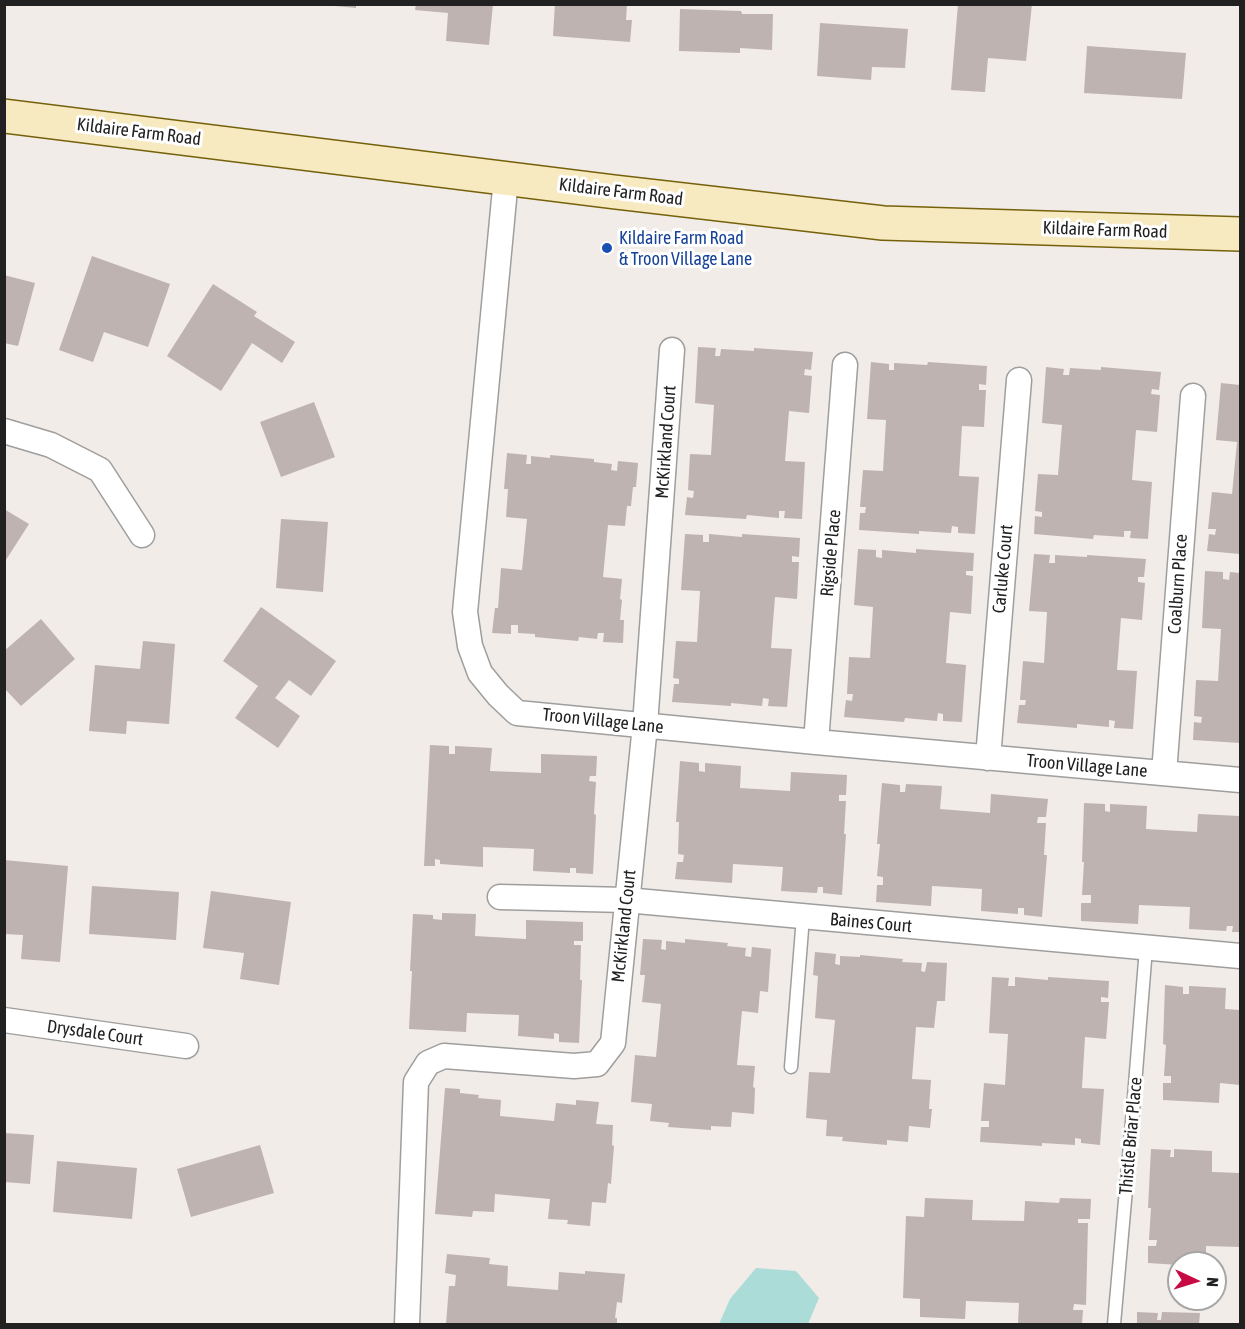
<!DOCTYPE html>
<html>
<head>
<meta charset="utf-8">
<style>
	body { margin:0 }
	#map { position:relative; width:1245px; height:1329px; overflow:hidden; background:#f1ece8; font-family:"Asap Condensed",sans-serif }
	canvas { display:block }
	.frame { position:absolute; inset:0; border:6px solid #212121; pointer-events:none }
	.north { position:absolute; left:1167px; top:1251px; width:60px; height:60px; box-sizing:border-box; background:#fff; border:2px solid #a6a6a6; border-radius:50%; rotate:94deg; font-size:16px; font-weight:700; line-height:24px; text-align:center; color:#212121 }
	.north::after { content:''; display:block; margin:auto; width:21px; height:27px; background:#c80a43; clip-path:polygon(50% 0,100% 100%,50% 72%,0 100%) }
</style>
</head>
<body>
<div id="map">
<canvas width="1245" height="1329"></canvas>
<div class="frame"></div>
<div class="north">N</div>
</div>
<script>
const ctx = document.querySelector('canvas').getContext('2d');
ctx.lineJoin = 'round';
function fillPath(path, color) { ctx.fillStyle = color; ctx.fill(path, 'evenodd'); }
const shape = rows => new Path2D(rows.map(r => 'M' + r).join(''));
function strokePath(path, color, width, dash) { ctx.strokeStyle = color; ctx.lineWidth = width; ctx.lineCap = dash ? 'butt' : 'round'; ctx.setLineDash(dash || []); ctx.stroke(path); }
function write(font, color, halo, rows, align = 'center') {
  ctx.font = font + ' "Asap Condensed",sans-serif'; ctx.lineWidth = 6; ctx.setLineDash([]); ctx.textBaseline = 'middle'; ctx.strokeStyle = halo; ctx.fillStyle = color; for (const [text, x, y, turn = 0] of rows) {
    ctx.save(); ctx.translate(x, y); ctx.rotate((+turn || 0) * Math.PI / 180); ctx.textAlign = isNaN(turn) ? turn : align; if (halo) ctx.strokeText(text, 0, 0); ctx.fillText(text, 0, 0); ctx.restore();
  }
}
fillPath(shape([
	[756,1268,796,1271,819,1298,808,1324,719,1324,730,1299]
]), '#abdcd8');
fillPath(shape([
	[335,4,356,4,356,8,335,6],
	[416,4,493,4,489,45,446,41,448,13,415,10],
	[555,4,627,4,626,20,632,20,630,42,553,36],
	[958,4,1032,4,1026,61,988,58,985,92,951,90],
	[680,9,741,11,742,14,773,14,772,50,740,48,740,53,679,51],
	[820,23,908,29,905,68,872,67,871,80,817,76],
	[1087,46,1186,53,1182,99,1084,93],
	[92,256,170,284,148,347,104,332,93,362,59,350],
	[4,275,35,283,18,346,4,343],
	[213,284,257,312,254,316,295,342,282,363,252,343,221,391,167,356],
	[698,347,716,348,715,356,720,356,721,349,754,351,754,348,813,352,811,370,805,369,804,375,812,376,809,413,789,411,785,461,805,462,802,519,784,518,785,511,779,511,779,518,747,515,746,519,685,515,687,497,693,498,694,491,688,490,690,454,711,455,714,405,695,403],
	[871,362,889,364,889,370,894,370,894,363,927,365,928,362,987,366,986,385,979,384,979,390,986,390,984,427,962,426,959,476,979,477,975,534,958,533,958,527,952,526,951,533,919,531,919,534,859,530,860,513,865,513,866,507,860,507,863,470,883,471,886,420,867,419],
	[1046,367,1064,369,1063,375,1069,375,1070,368,1101,370,1101,367,1161,372,1159,390,1152,389,1151,394,1160,395,1157,432,1136,430,1132,480,1152,482,1148,539,1130,538,1131,531,1124,531,1124,537,1094,535,1093,539,1034,534,1035,516,1042,517,1042,512,1035,511,1038,474,1058,475,1062,425,1042,423],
	[1221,383,1240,385,1240,554,1207,551,1209,534,1215,535,1216,529,1208,529,1212,492,1232,494,1237,442,1216,440],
	[314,402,335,457,281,477,260,422],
	[507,453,527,455,526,464,531,464,531,456,550,458,550,455,594,459,594,462,612,464,611,470,617,471,618,461,638,463,636,487,633,487,631,506,627,506,625,526,608,525,603,577,622,579,620,599,622,600,620,620,624,620,623,643,603,642,604,633,598,633,597,639,579,637,578,641,535,637,535,634,518,633,518,625,511,625,511,634,492,633,495,608,498,608,501,568,522,570,527,519,506,517,508,489,504,489],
	[4,509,29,524,4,563],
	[281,519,328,522,323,592,276,588],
	[685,534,703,535,703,542,709,542,709,534,742,537,742,534,800,538,799,557,792,556,792,562,799,562,797,599,775,597,771,648,792,649,787,707,768,706,769,699,763,698,762,706,731,703,731,706,672,702,674,684,679,684,679,679,673,678,676,641,697,642,700,591,681,590],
	[858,549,876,550,876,557,882,558,882,550,916,553,916,549,974,553,973,571,966,571,966,575,973,576,971,614,950,612,946,663,966,665,962,722,943,721,943,714,938,713,937,721,905,718,904,722,844,717,846,700,852,701,853,694,847,694,849,657,870,658,873,607,854,605],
	[1034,554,1050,555,1049,563,1055,563,1055,555,1087,557,1087,555,1146,559,1144,577,1138,577,1138,582,1145,583,1142,620,1121,618,1117,670,1137,671,1133,729,1114,728,1115,721,1109,720,1109,727,1077,724,1077,728,1017,723,1019,705,1025,705,1026,700,1020,700,1023,661,1044,663,1047,612,1029,611],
	[1205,571,1223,572,1223,579,1229,580,1230,572,1240,573,1240,743,1193,740,1194,722,1201,723,1202,717,1194,716,1196,680,1218,681,1221,629,1202,628],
	[261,607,336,661,311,696,289,680,275,698,300,716,278,748,235,718,258,686,223,661],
	[41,619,75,659,21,706,4,688,4,651],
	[143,641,175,644,169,724,127,721,126,734,89,731,95,665,140,669],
	[430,745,449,746,449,754,455,754,455,746,492,748,490,771,541,773,541,754,597,756,596,776,590,776,589,781,596,782,594,814,596,815,593,874,576,873,576,868,570,868,570,873,533,871,534,849,483,847,483,867,440,864,440,860,435,859,435,866,424,866],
	[680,761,699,763,699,771,705,772,705,763,741,766,740,788,790,791,791,772,847,775,846,795,839,795,839,801,846,801,844,834,846,834,842,895,823,893,823,887,818,887,817,893,781,891,783,867,733,864,732,883,675,879,677,862,683,862,684,855,678,854,679,822,676,822],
	[882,783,900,785,900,792,905,792,906,784,942,786,940,809,990,813,991,794,1048,799,1046,817,1038,817,1037,823,1046,823,1044,855,1047,855,1042,917,1024,915,1024,908,1018,908,1018,914,981,911,982,889,932,886,931,906,876,902,877,885,883,885,883,877,877,876,880,844,877,844],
	[1084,803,1105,804,1105,811,1110,812,1110,804,1147,806,1146,829,1197,832,1198,814,1240,816,1240,932,1232,932,1233,926,1227,926,1226,931,1189,929,1190,907,1139,905,1138,924,1081,921,1081,903,1091,903,1091,895,1082,895,1084,862,1082,862],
	[4,860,68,866,60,962,21,959,23,935,4,934],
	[92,886,179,892,176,940,89,934],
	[211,891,291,902,279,985,240,979,244,953,203,948],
	[442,913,476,914,475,936,526,939,526,920,583,922,583,941,574,941,574,945,581,945,580,980,582,980,579,1043,559,1042,559,1034,554,1033,554,1039,518,1036,519,1015,467,1013,466,1032,409,1029,412,971,410,971,413,914,433,915,433,919,442,920],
	[643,939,662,940,661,949,666,950,666,941,685,943,685,939,728,943,727,946,746,948,745,956,751,957,752,947,771,949,768,992,760,991,758,1013,742,1011,737,1065,755,1066,753,1087,755,1088,754,1114,732,1112,731,1127,711,1126,711,1130,668,1127,669,1123,650,1121,652,1104,631,1102,635,1055,656,1057,661,1004,642,1002,645,975,640,975],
	[815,952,836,954,835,964,840,965,840,956,860,957,860,955,903,959,902,962,922,963,921,971,925,972,927,962,947,963,945,1001,937,1001,934,1028,916,1027,912,1079,931,1080,929,1109,932,1109,930,1128,909,1126,908,1142,887,1140,887,1145,842,1141,843,1137,826,1136,827,1120,806,1118,809,1072,830,1073,835,1020,815,1018,818,976,813,975],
	[992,977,1009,978,1008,986,1015,986,1015,977,1048,980,1048,977,1109,981,1108,998,1101,997,1101,1002,1109,1002,1106,1039,1085,1037,1082,1088,1104,1089,1100,1145,1081,1143,1081,1139,1075,1138,1075,1145,1042,1143,1042,1146,980,1142,981,1127,989,1127,989,1121,981,1121,984,1083,1005,1085,1008,1034,989,1033],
	[1165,985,1183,987,1183,994,1189,994,1189,986,1226,988,1225,1009,1240,1010,1240,1085,1220,1083,1219,1103,1163,1100,1163,1083,1171,1083,1171,1076,1164,1076,1166,1045,1163,1044],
	[445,1088,460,1089,460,1093,479,1095,478,1098,501,1100,500,1116,554,1121,556,1103,576,1105,576,1100,599,1102,596,1124,613,1125,612,1145,614,1146,611,1184,608,1183,606,1203,592,1202,590,1226,567,1224,568,1220,548,1219,550,1199,495,1194,494,1212,473,1211,472,1217,435,1214],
	[4,1133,34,1135,30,1184,4,1182],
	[260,1145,274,1193,191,1217,177,1169],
	[1151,1149,1171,1150,1170,1157,1174,1157,1174,1149,1212,1151,1212,1172,1240,1173,1240,1247,1206,1246,1206,1263,1179,1263,1179,1265,1148,1263,1148,1246,1156,1246,1157,1240,1149,1240,1151,1208,1148,1208],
	[57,1161,137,1168,132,1219,53,1212],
	[925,1198,973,1200,972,1220,1024,1221,1025,1201,1059,1203,1060,1198,1091,1199,1090,1219,1078,1219,1078,1223,1088,1223,1086,1305,1074,1304,1073,1310,1083,1310,1082,1324,1018,1324,1019,1303,966,1301,965,1319,920,1317,920,1299,903,1298,906,1216,924,1217],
	[447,1254,490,1258,489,1264,508,1266,507,1286,558,1290,559,1272,585,1274,585,1271,625,1274,622,1303,617,1302,615,1318,617,1318,617,1324,446,1324,449,1286,455,1286,456,1275,445,1273],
	[1137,1312,1158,1313,1157,1320,1161,1320,1162,1312,1200,1313,1199,1324,1137,1324]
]), '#beb3b1');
const lane = shape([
	[791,1067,803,917],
	[1114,1324,1132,1122,1146,948]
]);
const street = shape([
	[506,178,465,612,470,646,480,673,498,695,517,713,816,742,1240,780],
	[4,431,51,445,100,470,142,535],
	[816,742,845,365],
	[988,758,1019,380],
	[1164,773,1193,396],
	[500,897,626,900,1240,956],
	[4,1020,186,1046],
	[407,1324,416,1082,428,1063,444,1056,574,1066,597,1064,613,1043,645,725,672,350]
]);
const secondary = shape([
	[4,116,615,192,883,223,1240,234]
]);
strokePath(lane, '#9e9e9e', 15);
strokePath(street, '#9e9e9e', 27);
strokePath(secondary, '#76610b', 36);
strokePath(lane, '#fff', 12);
strokePath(street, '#fff', 24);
strokePath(secondary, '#f7e9c0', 33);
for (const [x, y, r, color] of [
	[607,248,6,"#1a4fb4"]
]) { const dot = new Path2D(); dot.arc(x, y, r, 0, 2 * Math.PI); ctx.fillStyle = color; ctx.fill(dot); strokePath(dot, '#fff', 2); }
write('18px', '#212121', '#fff', [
	["Kildaire Farm Road",139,132,7],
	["Kildaire Farm Road",621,192,7],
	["Kildaire Farm Road",1105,230,2],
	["McKirkland Court",666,442,-86],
	["Rigside Place",831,553,-85],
	["Carluke Court",1003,569,-85],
	["Coalburn Place",1178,584,-86],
	["Troon Village Lane",603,721,6],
	["Troon Village Lane",1087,766,5],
	["Baines Court",871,923,5],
	["McKirkland Court",624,926,-84],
	["Drysdale Court",95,1033,8],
	["Thistle Briar Place",1131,1136,-85]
]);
write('18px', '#164399', '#fff', [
	["Kildaire Farm Road",619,238],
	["& Troon Village Lane",619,259]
], 'left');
</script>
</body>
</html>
